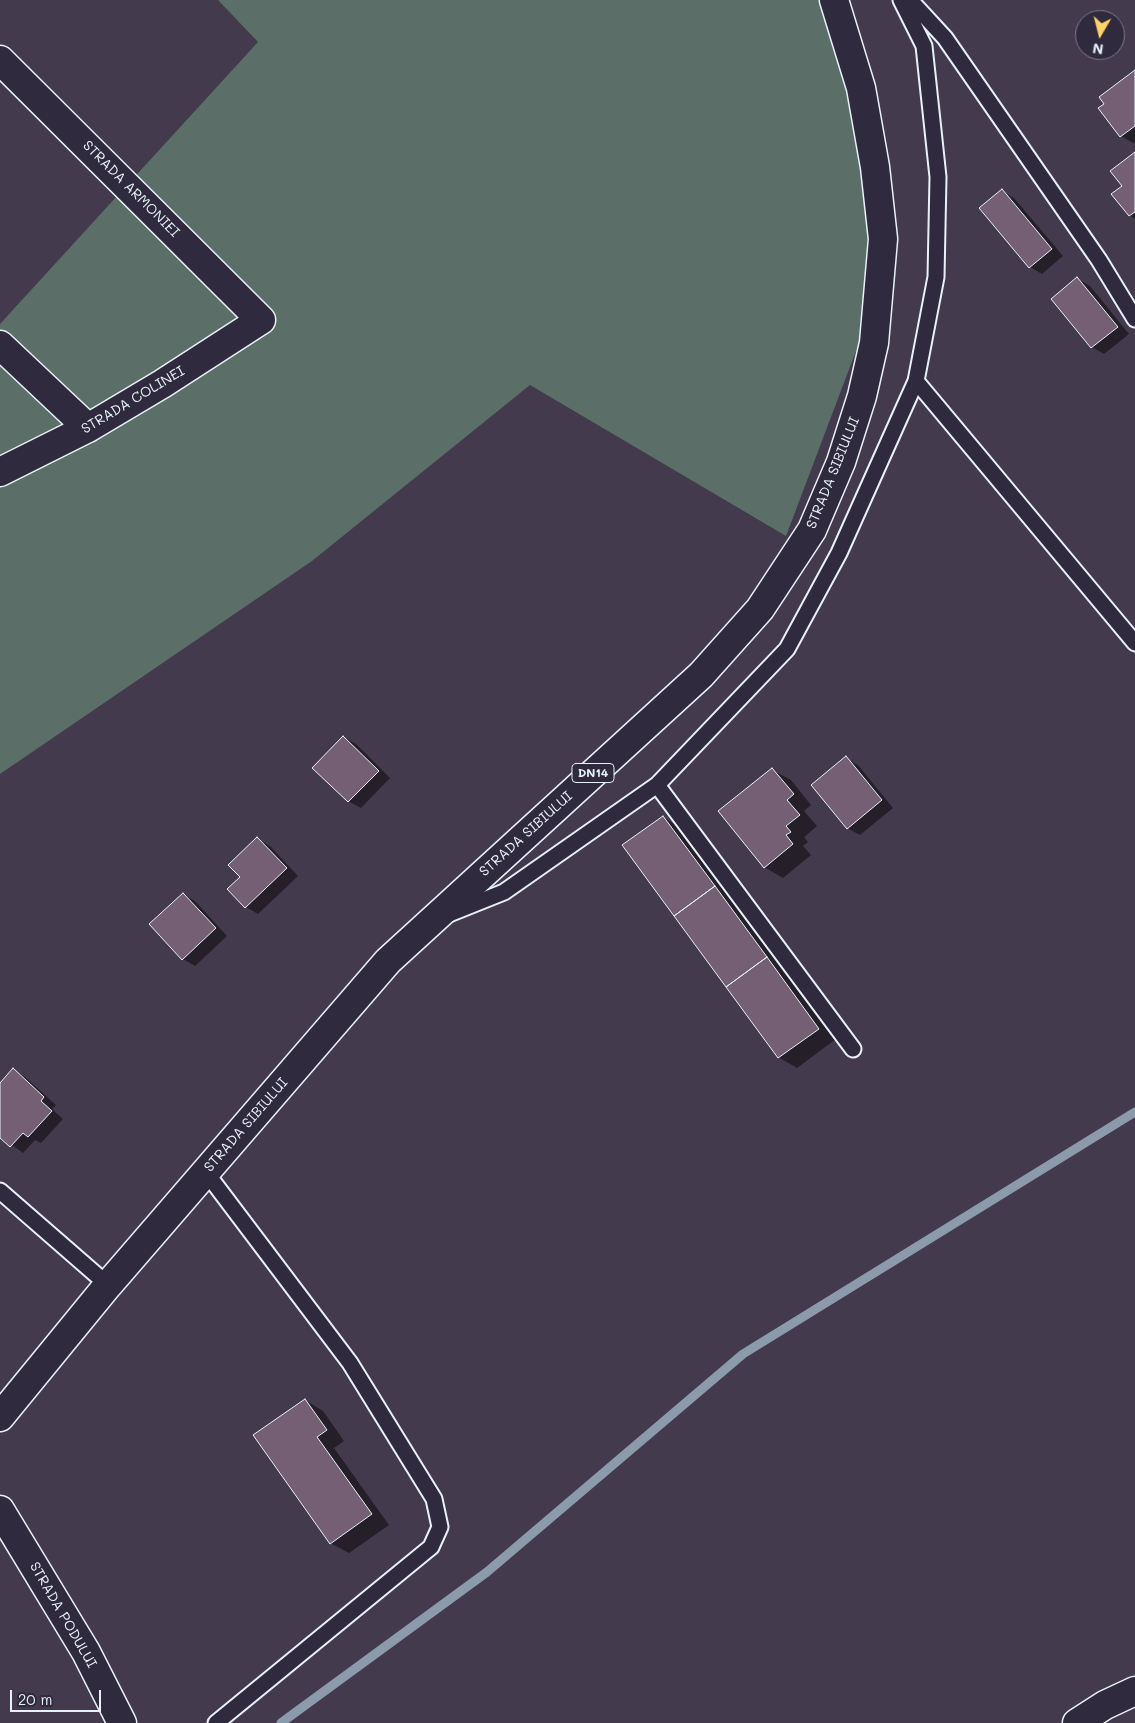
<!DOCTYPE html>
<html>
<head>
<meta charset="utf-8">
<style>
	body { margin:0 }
	#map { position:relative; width:1135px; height:1723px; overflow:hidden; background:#443a4e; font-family:Mali,sans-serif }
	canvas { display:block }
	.north { position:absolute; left:1075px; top:10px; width:50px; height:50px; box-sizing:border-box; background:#2f2a3d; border:1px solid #797a88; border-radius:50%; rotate:188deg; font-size:14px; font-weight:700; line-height:20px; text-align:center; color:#e8f1f8 }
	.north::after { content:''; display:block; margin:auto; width:18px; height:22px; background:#ffd166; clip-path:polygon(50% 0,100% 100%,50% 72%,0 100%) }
	.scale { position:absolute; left:10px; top:1690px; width:91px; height:22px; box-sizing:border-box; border:2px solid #e8f1f8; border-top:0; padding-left:6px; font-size:15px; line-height:18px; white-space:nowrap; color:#e8f1f8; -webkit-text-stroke:4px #2f2a3d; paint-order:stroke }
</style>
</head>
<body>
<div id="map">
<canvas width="1135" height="1723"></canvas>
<div class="north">N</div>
<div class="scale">20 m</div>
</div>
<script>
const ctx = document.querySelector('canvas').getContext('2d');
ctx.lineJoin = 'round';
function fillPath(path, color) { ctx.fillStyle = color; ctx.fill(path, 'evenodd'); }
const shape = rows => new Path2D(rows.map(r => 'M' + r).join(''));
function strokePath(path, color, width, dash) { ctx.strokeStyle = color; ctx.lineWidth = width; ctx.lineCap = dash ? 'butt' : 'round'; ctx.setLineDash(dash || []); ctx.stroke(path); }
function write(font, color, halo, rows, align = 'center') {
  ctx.font = font + ' Mali,sans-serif'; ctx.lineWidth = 4; ctx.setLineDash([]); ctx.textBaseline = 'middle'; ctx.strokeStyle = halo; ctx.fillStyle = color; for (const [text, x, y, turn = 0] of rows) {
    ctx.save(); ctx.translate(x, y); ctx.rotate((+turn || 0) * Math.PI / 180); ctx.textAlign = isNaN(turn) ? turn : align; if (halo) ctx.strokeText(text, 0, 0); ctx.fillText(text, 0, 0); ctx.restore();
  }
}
fillPath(shape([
	[218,0,845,0,883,138,873,306,786,536,530,385,312,561,0,774,0,324,258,42]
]), '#5b6f68');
fillPath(shape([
	[1135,71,1135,142,1133,143,1121,136],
	[1135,153,1135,219,1129,215],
	[1002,191,1014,198,1063,256,1042,274,1030,267,981,208],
	[1078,279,1090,286,1129,334,1104,354,1092,347],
	[344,737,356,744,390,778,361,808,348,801],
	[846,758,858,765,893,808,860,835,847,828],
	[772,770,791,780,811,805,804,811,817,826,804,837,808,842,803,846,811,855,783,878,764,867],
	[663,817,681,828,836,1039,797,1068,778,1057],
	[258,839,270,846,298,876,258,914,246,907],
	[183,894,195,901,227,936,195,966,183,959],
	[13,1070,25,1077,56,1105,52,1109,63,1119,41,1143,35,1140,23,1153,0,1136,0,1084],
	[305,1400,323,1411,344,1441,334,1448,389,1525,349,1553,330,1543]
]), '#0007');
strokePath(shape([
	[281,1723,487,1572,743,1354,1135,1112]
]), '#8c9bac', 9);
const building = shape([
	[1135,70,1135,126,1120,137,1098,108,1104,104,1099,97,1135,70],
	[1135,152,1135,212,1129,216,1111,194,1122,186,1110,171,1135,152],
	[1002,189,1052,249,1029,268,979,208,1002,189],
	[1077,277,1118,327,1091,348,1051,299,1077,277],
	[343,736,379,771,348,802,312,768,343,736],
	[846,756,882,800,847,829,811,785,846,756],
	[772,768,794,794,787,800,800,815,786,826,791,832,786,835,793,844,764,868,718,811,772,768],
	[663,816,715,886,674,916,622,845,663,816],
	[257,837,287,868,245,908,227,889,240,877,228,865,257,837],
	[715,886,767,957,726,987,674,916,715,886],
	[183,893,216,928,182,960,149,924,183,893],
	[767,957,819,1029,778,1058,726,987,767,957],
	[13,1068,44,1097,41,1101,52,1111,28,1137,23,1133,10,1147,0,1138,0,1083,13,1068],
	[305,1399,327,1430,317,1437,372,1514,330,1544,253,1435,305,1399]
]);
fillPath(building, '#755f75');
strokePath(building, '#e8f1f8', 1);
const lane = shape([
	[910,0,945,38,1099,260,1135,319],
	[916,381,1135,643],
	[657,785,853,1049],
	[449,914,504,892,657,785,787,649,839,553,916,381,936,277,938,177,924,46,901,0],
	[205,1171,350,1363,434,1499,440,1527,431,1547,216,1723],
	[0,1191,108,1285]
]);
const street = shape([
	[0,60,261,320,162,384,88,428,0,472],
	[0,345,88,428],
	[0,1510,86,1652,122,1723],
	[1077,1723,1105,1705,1135,1691]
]);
const primary = shape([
	[0,1417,108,1285,388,961,701,675,760,609,812,530,841,462,862,396,874,343,883,239,875,167,861,88,834,0]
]);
strokePath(lane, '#e8f1f8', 19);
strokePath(street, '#e8f1f8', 31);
strokePath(primary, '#e8f1f8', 31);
strokePath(lane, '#2f2a3d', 15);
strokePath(street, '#2f2a3d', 28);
strokePath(primary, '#2f2a3d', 28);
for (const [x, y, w] of [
	[593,773,42]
]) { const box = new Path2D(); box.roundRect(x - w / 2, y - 9.5, w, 19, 4); ctx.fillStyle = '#2f2a3d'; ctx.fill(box); strokePath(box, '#e8f1f8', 1); }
write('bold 12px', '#e8f1f8', null, [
	["DN14",593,773]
]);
write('14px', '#e8f1f8', '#2f2a3d', [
	["STRADA ARMONIEI",131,189,45],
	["STRADA COLINEI",133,400,-31],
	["STRADA SIBIULUI",833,473,-68],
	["STRADA SIBIULUI",526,834,-42],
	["STRADA SIBIULUI",246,1125,-49],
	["STRADA PODULUI",63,1615,60]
]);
</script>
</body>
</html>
